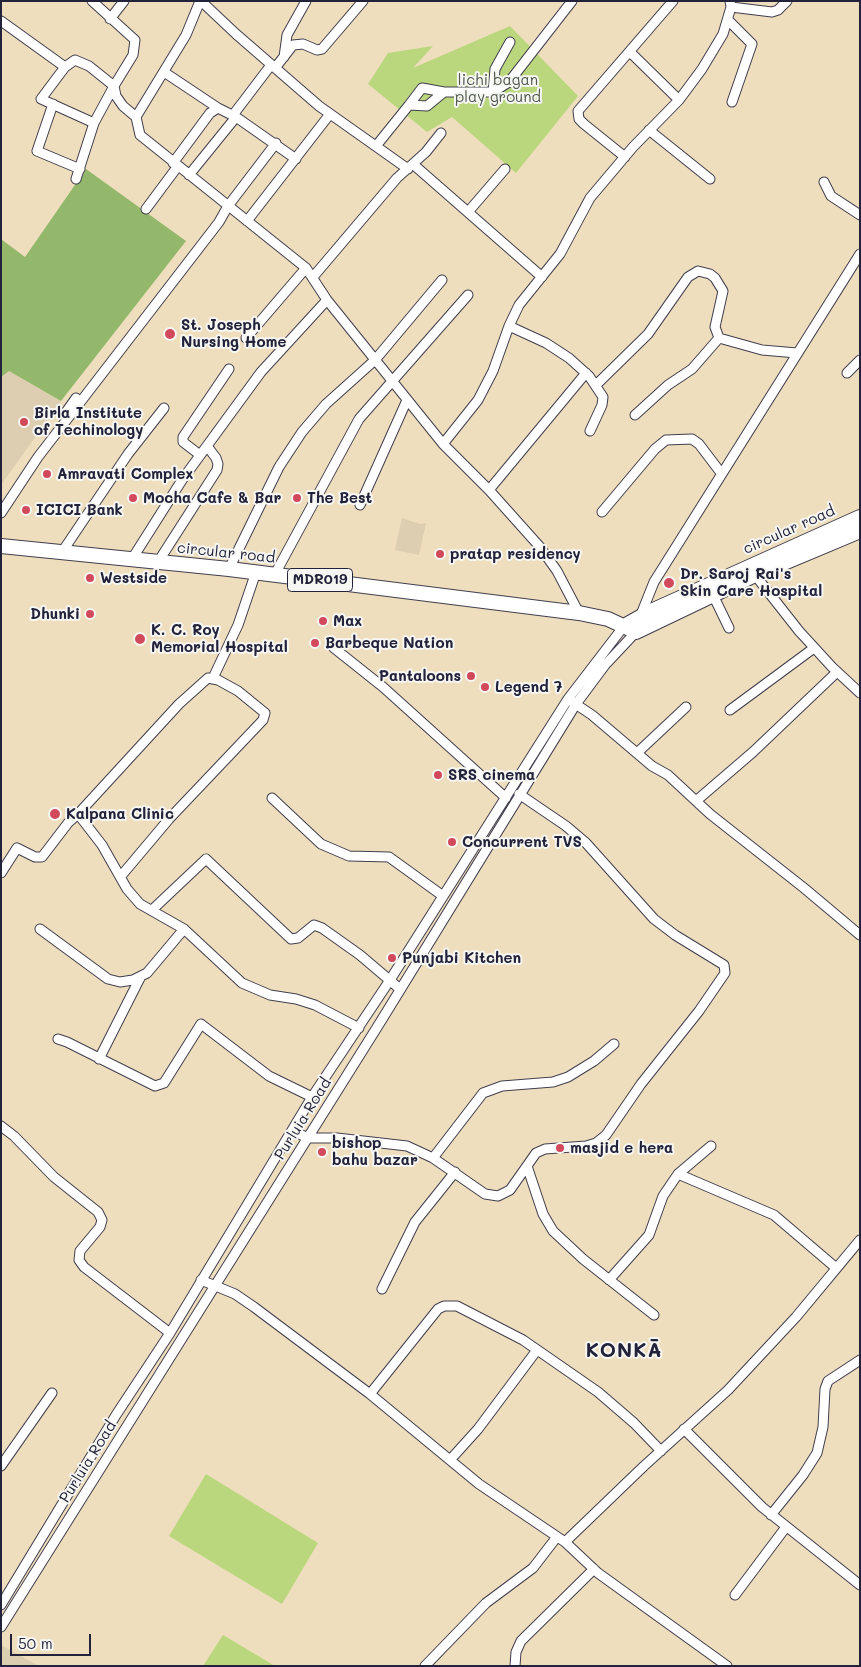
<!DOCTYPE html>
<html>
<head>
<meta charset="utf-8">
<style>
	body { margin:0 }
	#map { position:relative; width:861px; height:1667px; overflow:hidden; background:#eedebd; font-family:Mali,sans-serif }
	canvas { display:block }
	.frame { position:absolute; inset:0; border:2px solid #22223b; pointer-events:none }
	.scale { position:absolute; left:10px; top:1634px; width:81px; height:22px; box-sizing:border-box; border:2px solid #22223b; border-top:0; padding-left:6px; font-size:15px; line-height:18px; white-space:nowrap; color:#22223b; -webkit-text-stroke:4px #f6f6f2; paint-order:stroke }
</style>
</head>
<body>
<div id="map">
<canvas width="861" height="1667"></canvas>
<div class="frame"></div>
<div class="scale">50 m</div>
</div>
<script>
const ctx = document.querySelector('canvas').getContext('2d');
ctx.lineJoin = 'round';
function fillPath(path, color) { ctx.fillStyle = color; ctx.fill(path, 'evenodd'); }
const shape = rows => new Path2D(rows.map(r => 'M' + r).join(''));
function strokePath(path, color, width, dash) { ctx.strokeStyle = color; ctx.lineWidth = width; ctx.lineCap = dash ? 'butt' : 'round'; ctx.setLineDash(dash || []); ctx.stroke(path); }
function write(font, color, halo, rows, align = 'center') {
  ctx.font = font + ' Mali,sans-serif'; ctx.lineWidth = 4; ctx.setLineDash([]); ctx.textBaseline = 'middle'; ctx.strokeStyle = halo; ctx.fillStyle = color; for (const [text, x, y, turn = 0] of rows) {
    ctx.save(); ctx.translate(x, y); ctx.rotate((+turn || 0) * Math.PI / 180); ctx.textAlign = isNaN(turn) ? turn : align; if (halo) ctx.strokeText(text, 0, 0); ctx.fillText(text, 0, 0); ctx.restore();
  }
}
fillPath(shape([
	[1,366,61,401,1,485],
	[402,518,420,524,426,523,419,555,395,550],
	[1,1645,39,1666,1,1666]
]), '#ddceb2');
fillPath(shape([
	[510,26,578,96,516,173,452,117,427,132,368,84,388,53,433,46,413,68],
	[206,1474,318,1543,282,1604,169,1536],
	[223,1635,275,1666,203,1666]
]), '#bad77d');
fillPath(shape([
	[86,169,186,241,61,401,9,371,1,377,1,239,25,257]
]), '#93b86c');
const street = shape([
	[92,1,135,40,133,55,114,86,116,96,123,106,136,117],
	[200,1,186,35,136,117,140,135,306,268,327,300,443,444,489,490,540,547,557,571,579,613],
	[201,1,236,34,319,106,408,169],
	[731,7,772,12,778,10,787,1],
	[110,19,124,1],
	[728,20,752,44,732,102],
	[1,21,65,67],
	[630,52,679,100],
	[284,57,287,35,306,1],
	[275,68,293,45,303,44,317,50,322,49,363,1],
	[164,72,218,108],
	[493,92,495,69,510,42],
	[53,104,37,151,80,169],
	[409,105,422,88,444,92],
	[233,115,271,65],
	[649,130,710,179],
	[376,146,409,105,427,106,444,92,493,92,509,82,572,1],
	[625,157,584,124,579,119,578,111,673,1],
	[173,163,210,113,218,108,236,117,296,159],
	[414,165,542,277],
	[189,175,236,117],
	[76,179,94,123,114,86,89,66,75,60,65,67,41,99,94,123],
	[824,182,831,196,860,215],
	[146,209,178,166],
	[468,212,505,169],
	[247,221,330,114],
	[313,277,397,178,426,152,441,133],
	[509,326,546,343,569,358,589,376,603,397,602,405,590,431],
	[246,338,306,268],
	[847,373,860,360],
	[596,385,648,334,688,277,698,271,710,274,715,278,723,291,715,327,719,338,762,350,797,353],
	[66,412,76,398],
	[635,415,668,385,692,369,719,338],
	[443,444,478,400,493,371,509,326,519,305,560,254,590,198,633,147,679,100,702,69,723,34,731,7,730,1],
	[200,455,183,442,183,437,229,369],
	[489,490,586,373],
	[360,505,407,400],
	[602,512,655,449,666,440,692,439,699,444,721,473],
	[1,513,38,457,219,222,228,206,276,143],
	[62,552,128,454,164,408],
	[132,559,182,480,261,372,327,300],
	[158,562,217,470,218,464,216,458,207,446],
	[229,569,279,467,302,432,326,404,375,360,442,280],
	[275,574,359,419,468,295],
	[755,575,799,631,832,667,860,693],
	[713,595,729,628],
	[640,617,654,582,860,254],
	[334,648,383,687,506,798],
	[213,678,238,625,256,572],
	[571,701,592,715,652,766,668,775,710,814,804,888,860,935],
	[730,710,814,648],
	[637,753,686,707],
	[272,798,321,844,349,856,389,857,443,896],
	[696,801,753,752,837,672],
	[78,814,179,704,208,678,218,680,238,691,265,713,263,720,169,819,121,876],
	[1,873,17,848,35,857,42,857,68,823,78,814,102,845,127,889,140,904,184,929,242,983,270,995,296,999,315,1005,359,1028],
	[152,910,206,859,291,939,298,938,314,925,322,928,360,955,400,989],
	[40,929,108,979,120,982,133,980,147,973,184,929],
	[58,1039,67,1042,155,1086,164,1083,201,1024,269,1076,312,1097],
	[99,1059,140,978],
	[1,1126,14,1136,54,1177,98,1212,102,1220,100,1227,80,1251,79,1260,84,1267,170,1333],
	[293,1130,307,1138,337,1138,407,1146,433,1158,485,1194,498,1196,510,1190,536,1153,545,1149,586,1146,596,1143,606,1135,641,1084,699,1011,725,973,724,965,675,935,654,919,586,843,566,826,519,794],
	[433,1158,483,1093,502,1086,553,1082,568,1077,594,1061,614,1044],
	[527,1166,543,1214,553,1231,583,1259,654,1315],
	[678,1174,774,1215,835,1267],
	[201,1280,235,1294,254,1307,370,1394,479,1484,565,1542,598,1573,727,1666],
	[609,1280,649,1235,663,1196,678,1174,711,1146],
	[382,1289,415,1222,455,1172],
	[370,1394,438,1309,444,1306,457,1306,523,1340,598,1392,634,1423,661,1451],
	[684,1429,762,1507,860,1585],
	[450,1460,478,1429,537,1350],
	[1,1466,52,1393],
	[771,1515,803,1475,817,1453,823,1427,825,1389,828,1381,860,1360],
	[565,1542,644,1466,728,1390,796,1317,860,1240],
	[735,1595,786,1527],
	[1,1605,116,1415,170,1333,312,1097,390,980,568,699,624,626],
	[1,1627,381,1021,576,704,605,665,636,632],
	[425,1666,486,1603,533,1568,556,1538],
	[515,1666,516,1652,521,1641,594,1569]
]);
const primary = shape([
	[1,546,229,569,579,613,608,619,636,632,755,575,860,531],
	[624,626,649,612,860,517]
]);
strokePath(street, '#413e4e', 11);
strokePath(primary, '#413e4e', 16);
strokePath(street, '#fff', 9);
strokePath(primary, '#fff', 14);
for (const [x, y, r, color] of [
	[170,334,6,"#d1495b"],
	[24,422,5,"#d1495b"],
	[47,474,5,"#d1495b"],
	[133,498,5,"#d1495b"],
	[297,498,5,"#d1495b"],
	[26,510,5,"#d1495b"],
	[440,554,5,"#d1495b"],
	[90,578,5,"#d1495b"],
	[669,583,6,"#d1495b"],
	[90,614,5,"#d1495b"],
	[323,621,5,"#d1495b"],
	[140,639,6,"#d1495b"],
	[315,643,5,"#d1495b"],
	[471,676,5,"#d1495b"],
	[485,687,5,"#d1495b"],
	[438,775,5,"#d1495b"],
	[55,814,6,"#d1495b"],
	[452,842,5,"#d1495b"],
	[392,958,5,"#d1495b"],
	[560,1148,5,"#d1495b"],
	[322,1152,5,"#d1495b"]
]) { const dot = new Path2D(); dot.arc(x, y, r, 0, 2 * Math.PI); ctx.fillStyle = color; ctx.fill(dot); strokePath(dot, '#f6f6f2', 2); }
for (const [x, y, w] of [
	[320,580,65]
]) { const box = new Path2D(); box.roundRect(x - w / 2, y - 11.5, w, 23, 4); ctx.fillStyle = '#f6f6f2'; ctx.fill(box); strokePath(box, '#22223b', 1); }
write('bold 14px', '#22223b', null, [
	["MDR019",320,580]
]);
write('15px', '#50584f', '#f6f6f2', [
	["lichi bagan",498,80],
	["play ground",498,97]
]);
write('bold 15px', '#22223b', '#f6f6f2', [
	["St. Joseph",181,325],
	["Nursing Home",181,342],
	["Birla Institute",34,413],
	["of Techinology",34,430],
	["Amravati Complex",57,474],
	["Mocha Cafe & Bar",143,498],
	["The Best",307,498],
	["ICICI Bank",36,510],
	["pratap residency",450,554],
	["Dr. Saroj Rai's",680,574],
	["Skin Care Hospital",680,591],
	["Westside",100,578],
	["Dhunki",80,614,"right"],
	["Max",333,621],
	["K. C. Roy",151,630],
	["Memorial Hospital",151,647],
	["Barbeque Nation",325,643],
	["Pantaloons",461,676,"right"],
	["Legend 7",495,687],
	["SRS cinema",448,775],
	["Kalpana Clinic",66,814],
	["Concurrent TVS",462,842],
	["Punjabi Kitchen",402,958],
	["bishop",332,1143],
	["bahu bazar",332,1160],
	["masjid e hera",570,1148]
], 'left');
write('15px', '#22223b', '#f6f6f2', [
	["circular road",789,530,-24],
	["circular road",226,553,6],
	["Purluia Road",303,1119,-58],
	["Purluia Road",88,1462,-58]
]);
ctx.letterSpacing = '1px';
write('bold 20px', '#22223b', '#f6f6f2', [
	["KONKĀ",624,1351]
]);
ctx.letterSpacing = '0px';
</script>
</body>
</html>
